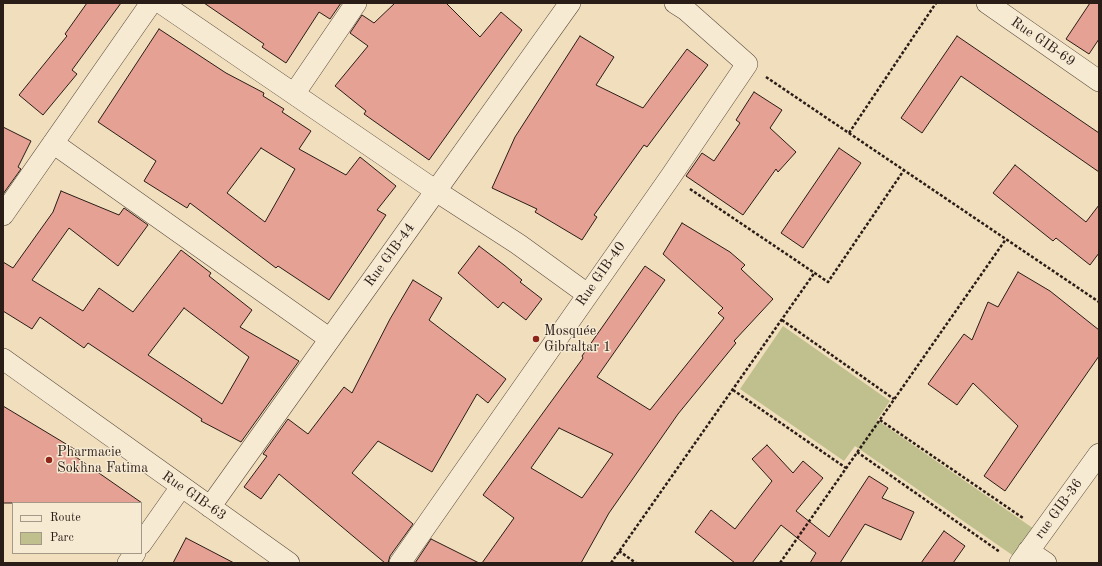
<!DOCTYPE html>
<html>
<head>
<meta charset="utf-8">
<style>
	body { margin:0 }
	#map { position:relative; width:1102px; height:566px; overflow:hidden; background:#f1debc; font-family:"Old Standard TT",serif }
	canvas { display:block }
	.frame { position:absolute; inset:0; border:4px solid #2a1c17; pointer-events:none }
	.legend { position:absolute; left:12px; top:502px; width:130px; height:52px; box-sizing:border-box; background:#f6ead3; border:1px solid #a49888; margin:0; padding:5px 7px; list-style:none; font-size:12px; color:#2a1c17 }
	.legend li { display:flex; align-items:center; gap:8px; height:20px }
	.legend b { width:20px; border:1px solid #a49888 }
</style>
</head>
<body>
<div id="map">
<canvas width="1102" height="566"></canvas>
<div class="frame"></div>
<ul class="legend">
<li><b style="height:5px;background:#f6ead3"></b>Route</li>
<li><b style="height:11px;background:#bfc08d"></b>Parc</li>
</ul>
</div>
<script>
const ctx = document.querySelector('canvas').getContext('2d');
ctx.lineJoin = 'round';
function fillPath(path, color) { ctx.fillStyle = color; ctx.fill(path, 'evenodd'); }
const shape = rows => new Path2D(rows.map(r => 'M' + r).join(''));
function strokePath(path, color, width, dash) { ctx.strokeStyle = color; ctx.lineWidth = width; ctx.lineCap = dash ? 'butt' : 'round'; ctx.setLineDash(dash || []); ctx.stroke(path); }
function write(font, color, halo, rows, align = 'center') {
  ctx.font = font + ' "Old Standard TT",serif'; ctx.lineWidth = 3; ctx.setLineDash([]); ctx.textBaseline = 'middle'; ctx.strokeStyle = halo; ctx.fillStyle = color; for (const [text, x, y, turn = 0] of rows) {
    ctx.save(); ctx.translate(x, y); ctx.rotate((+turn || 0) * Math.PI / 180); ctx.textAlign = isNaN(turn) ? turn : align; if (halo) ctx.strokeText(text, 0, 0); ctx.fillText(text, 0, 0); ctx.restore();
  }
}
fillPath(shape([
	[783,326,890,401,877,420,1037,531,1018,559,855,446,844,461,740,389]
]), '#bfc08d');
const building = shape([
	[87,3,121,3,72,70,77,74,43,115,19,95,67,36,65,34,87,3],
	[204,3,341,3,330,19,319,12,286,63,262,47,264,44,204,3],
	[395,3,446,3,480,37,501,12,522,30,429,160,364,114,366,111,335,86,368,46,350,33,362,15,374,23,395,3],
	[1090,3,1099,3,1099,39,1089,54,1066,39,1090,3],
	[159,29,226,73,264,93,263,96,284,109,282,112,311,131,299,149,346,175,360,157,396,186,377,210,386,215,329,300,278,266,276,268,190,203,187,208,144,181,156,161,98,122,159,29],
	[261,148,295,169,265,222,227,193,261,148],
	[580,36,614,57,596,85,643,108,687,49,708,65,647,147,644,145,594,215,597,217,582,240,535,212,537,209,492,188,515,137,580,36],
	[957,36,1099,133,1099,172,961,76,922,133,901,118,957,36],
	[754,92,782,110,770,128,796,152,778,172,776,169,743,215,686,176,702,153,714,161,740,123,736,120,754,92],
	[3,127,31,141,18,167,21,169,3,194,3,127],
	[839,148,861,163,803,248,781,233,839,148],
	[1015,165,1086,222,1099,205,1099,253,1090,265,1056,238,1053,241,993,193,1015,165],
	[61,191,119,215,124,208,148,225,118,266,69,228,32,280,83,311,99,288,133,312,181,250,211,273,209,276,252,310,240,327,299,361,241,442,201,421,202,419,88,343,84,348,40,317,32,329,3,311,3,262,13,268,53,212,61,191],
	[184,308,249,357,222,404,148,355,184,308],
	[682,223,730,252,745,265,741,269,773,299,734,341,736,343,678,414,609,513,581,563,482,563,514,518,483,495,583,358,582,356,645,266,665,280,597,377,650,410,724,318,718,313,723,308,663,254,682,223],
	[559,428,613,454,582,498,531,468,559,428],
	[479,246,504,265,522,280,520,282,542,299,526,320,503,302,498,308,458,273,479,246],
	[1018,272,1050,291,1099,330,1099,356,1005,491,984,476,1018,426,973,383,957,405,928,384,964,334,972,340,988,302,998,307,1018,272],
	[413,280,442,298,429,320,506,379,488,403,477,394,432,472,378,441,352,473,413,524,390,556,388,563,385,563,279,474,261,499,244,487,267,456,263,454,288,419,308,434,344,387,352,393,390,319,413,280],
	[3,406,76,450,73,455,142,503,3,503,3,406],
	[767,445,793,473,803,461,823,478,796,511,829,537,869,476,888,488,882,498,914,512,901,540,865,524,840,563,810,563,816,553,781,525,752,563,735,563,695,532,711,510,735,529,772,481,752,459,767,445],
	[944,531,965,546,953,563,921,563,944,531],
	[186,538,234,563,173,563,186,538],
	[431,539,479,563,415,563,431,539]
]);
fillPath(building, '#e5a194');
strokePath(building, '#2a1c17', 1);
const minor = shape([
	[161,3,436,191,518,244,587,294],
	[987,3,1099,81],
	[294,94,356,3],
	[53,143,330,339],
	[3,215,151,3],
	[3,359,289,563],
	[210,507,570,3],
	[141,544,181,487],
	[1028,551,1046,563],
	[128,563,135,553],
	[400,563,671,176,747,64,686,10,675,3],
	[1020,563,1099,454]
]);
strokePath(minor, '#5c4c40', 22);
strokePath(shape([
	[766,77,1099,302],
	[849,133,936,3],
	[690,189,828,282,904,170],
	[782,320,894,399],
	[733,390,846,468],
	[880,420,1023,518],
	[857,452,1000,552],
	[619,551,636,563],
	[611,563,815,272],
	[780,563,1006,239]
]), '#2a1c17', 2.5, [3, 2]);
strokePath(minor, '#f6ead3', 21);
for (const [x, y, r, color] of [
	[536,339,4,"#8f2418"],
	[49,460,4,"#8f2418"]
]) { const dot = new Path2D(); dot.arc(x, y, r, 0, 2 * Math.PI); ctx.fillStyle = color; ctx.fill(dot); strokePath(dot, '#f6ead3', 1.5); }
write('14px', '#2a1c17', '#f6ead3', [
	["Rue GIB-69",1043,42,35],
	["Rue GIB-44",390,255,-54],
	["Rue GIB-40",601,274,-55],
	["Rue GIB-63",194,496,35],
	["rue GIB-36",1059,509,-54]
]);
write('14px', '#2a1c17', '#f6ead3', [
	["Mosquée",544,331],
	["Gibraltar 1",544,347],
	["Pharmacie",57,452],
	["Sokhna Fatima",57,468]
], 'left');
</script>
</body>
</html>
